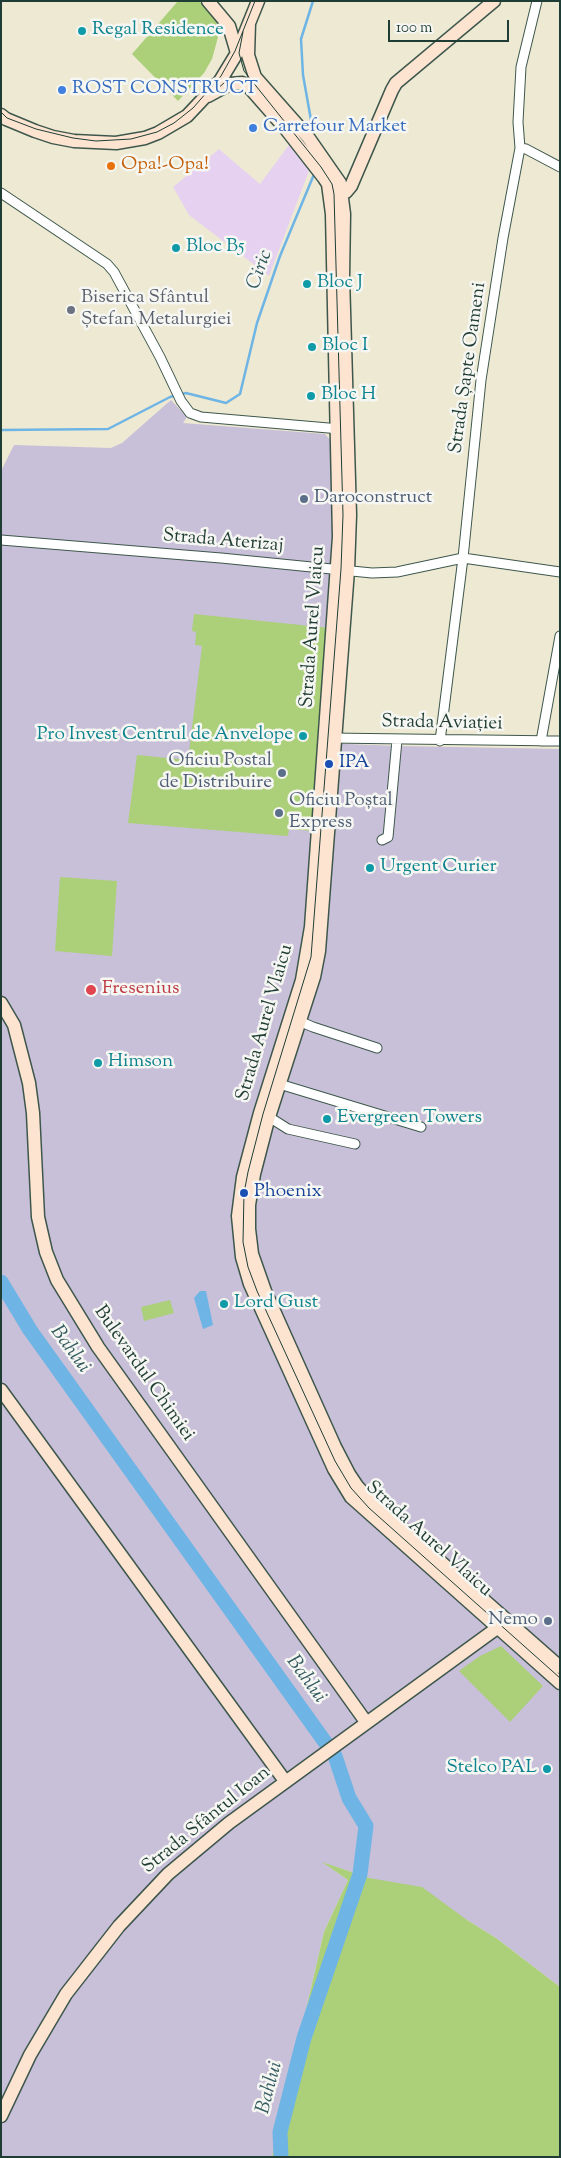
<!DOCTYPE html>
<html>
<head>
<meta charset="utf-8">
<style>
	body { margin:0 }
	#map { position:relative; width:561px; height:2158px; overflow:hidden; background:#ede9d2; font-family:"Sorts Mill Goudy",serif }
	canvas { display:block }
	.frame { position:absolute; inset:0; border:2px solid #1f3d34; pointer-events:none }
	.scale { position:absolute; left:388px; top:20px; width:121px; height:22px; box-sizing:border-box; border:2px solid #1f3d34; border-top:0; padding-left:6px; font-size:15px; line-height:18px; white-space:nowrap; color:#1f3d34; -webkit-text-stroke:4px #f6f6f2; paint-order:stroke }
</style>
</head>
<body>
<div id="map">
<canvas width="561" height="2158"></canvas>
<div class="frame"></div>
<div class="scale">100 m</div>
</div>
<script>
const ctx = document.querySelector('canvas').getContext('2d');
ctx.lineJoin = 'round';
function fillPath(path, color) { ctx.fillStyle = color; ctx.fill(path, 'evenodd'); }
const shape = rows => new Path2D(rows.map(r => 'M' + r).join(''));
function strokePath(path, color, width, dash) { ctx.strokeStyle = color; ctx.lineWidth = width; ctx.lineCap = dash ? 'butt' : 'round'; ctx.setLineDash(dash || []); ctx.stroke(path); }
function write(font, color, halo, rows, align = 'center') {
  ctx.font = font + ' "Sorts Mill Goudy",serif'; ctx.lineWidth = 5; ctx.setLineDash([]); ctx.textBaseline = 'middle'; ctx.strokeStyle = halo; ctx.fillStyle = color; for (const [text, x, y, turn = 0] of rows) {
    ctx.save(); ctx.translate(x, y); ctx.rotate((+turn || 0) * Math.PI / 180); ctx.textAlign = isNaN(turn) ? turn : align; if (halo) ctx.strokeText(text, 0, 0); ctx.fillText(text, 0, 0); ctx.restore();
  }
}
fillPath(shape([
	[289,145,309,171,269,276,189,215,173,187,219,149,260,184]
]), '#e6d2f0');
fillPath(shape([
	[171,400,187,417,183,423,325,434,339,450,331,514,334,561,321,741,346,744,400,746,560,749,560,1987,496,1938,467,1920,369,1878,324,1863,348,1880,324,1932,272,2157,1,2157,1,471,14,445,111,448,122,443]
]), '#c8bfd8');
fillPath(shape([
	[178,1,198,1,206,7,217,20,218,37,212,59,204,73,178,101,132,54],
	[194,614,330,628,312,831,289,829,288,836,128,823,137,755,188,760,202,646,195,645,196,632,192,631],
	[60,877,117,881,112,956,55,951],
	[170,1300,174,1313,144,1321,141,1307],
	[501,1646,543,1686,510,1722,459,1671,480,1656],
	[322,1862,369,1878,422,1887,467,1920,496,1938,560,1987,560,2157,272,2157,324,1932,348,1880]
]), '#acd079');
fillPath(shape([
	[200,1291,206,1291,213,1325,203,1329,194,1298]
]), '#6eb5e5');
strokePath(shape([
	[313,1,301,39,303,75,314,137],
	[1,430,108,429,170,397,186,393,226,403,240,394,257,323,280,256,315,172]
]), '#6eb5e5', 2.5);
strokePath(shape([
	[1,1282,30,1330,335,1756,349,1798,366,1826,360,1874,304,2038,280,2132,281,2157]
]), '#6eb5e5', 15);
const street = shape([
	[520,148,526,149,560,167],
	[1,193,107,264,114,272,160,357,181,401,190,413,201,417,340,429],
	[1,540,221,558,372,573,397,572,463,558,560,572],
	[330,738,560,741],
	[440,741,463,558,481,380,503,238,520,148,518,122,521,67,537,1],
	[541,741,560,636],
	[382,840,388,837,397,740],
	[294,1019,313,1027,377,1048],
	[276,1083,421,1127],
	[269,1117,288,1129,355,1144]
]);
const secondary = shape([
	[208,1,229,26,237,53],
	[249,23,248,55,255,77,308,137,340,183,344,214,343,277,350,515,348,570,319,951,314,977,268,1120,254,1174,249,1205,249,1229,252,1254,265,1291,335,1447,349,1474,357,1486,365,1495,560,1667],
	[208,96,230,84,242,83,249,87,285,128,324,178,328,184,332,214,339,537,311,927,302,980,260,1113,243,1177,238,1216,242,1257,250,1284,334,1469,351,1497,560,1683],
	[1,115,6,119,35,131,53,137,74,141,116,143,145,138,158,133,187,116,220,81,237,53,258,1],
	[335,194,346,192,351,186,392,90,396,83,494,1],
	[1,1003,14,1025,29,1083,33,1113,38,1217,46,1252,57,1280,98,1347,366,1722],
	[1,1390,285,1781],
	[1,2116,30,2055,66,1994,119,1926,168,1874,229,1823,493,1631,502,1621]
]);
strokePath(street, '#3e574c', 11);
strokePath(secondary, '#3e574c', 15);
strokePath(street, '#fff', 9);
strokePath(secondary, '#fde4d1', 12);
strokePath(shape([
	[243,32,239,53,244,71,321,167,332,184,334,194,343,515,341,569,311,957,263,1114,248,1172,244,1193,243,1242,248,1267,257,1291,335,1461,351,1488,369,1508,560,1678],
	[215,91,225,82,236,79,246,80,251,85],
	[1,112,7,118,36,129,73,138,96,141,131,139,157,132,174,123,193,108,221,76,235,51,255,1]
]), '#1f3d34', 1);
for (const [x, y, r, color] of [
	[82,31,5,"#0f9aa8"],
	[62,90,5,"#3f7fe0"],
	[253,128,5,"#3f7fe0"],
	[111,166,5,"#e8710a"],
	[176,248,5,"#0f9aa8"],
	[307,284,5,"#0f9aa8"],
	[71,310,5,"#6b7280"],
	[312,347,5,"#0f9aa8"],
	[311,396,5,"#0f9aa8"],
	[304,499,5,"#5c6f8a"],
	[303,736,5,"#0f9aa8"],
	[329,764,5,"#1a4fb4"],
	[282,773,5,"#5c6f8a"],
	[279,813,5,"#5c6f8a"],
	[370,868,5,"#0f9aa8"],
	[91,990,6,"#e0444e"],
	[98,1063,5,"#0f9aa8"],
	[327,1119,5,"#0f9aa8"],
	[244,1193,5,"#1a4fb4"],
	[224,1304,5,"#0f9aa8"],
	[548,1621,5,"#5c6f8a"],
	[547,1769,5,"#0f9aa8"]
]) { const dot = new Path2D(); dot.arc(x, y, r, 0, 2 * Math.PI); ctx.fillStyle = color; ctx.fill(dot); strokePath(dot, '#f6f6f2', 2); }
write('19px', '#0d838f', '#f6f6f2', [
	["Regal Residence",92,31],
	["Bloc B5",186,248],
	["Bloc J",317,284],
	["Bloc I",322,347],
	["Bloc H",321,396],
	["Pro Invest Centrul de Anvelope",293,736,"right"],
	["Urgent Curier",380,868],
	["Himson",108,1063],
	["Evergreen Towers",337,1119],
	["Lord Gust",234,1304],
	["Stelco PAL",537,1769,"right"]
], 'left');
write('19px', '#366cbe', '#f6f6f2', [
	["ROST CONSTRUCT",72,90],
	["Carrefour Market",263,128]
], 'left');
write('19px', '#c56008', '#f6f6f2', [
	["Opa!-Opa!",121,166]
], 'left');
write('19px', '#5b616d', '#f6f6f2', [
	["Biserica Sfântul",81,299],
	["Ștefan Metalurgiei",81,321]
], 'left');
write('19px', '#1f3d34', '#f6f6f2', [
	["Strada Șapte Oameni",469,368,-82],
	["Strada Aterizaj",223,542,5],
	["Strada Aurel Vlaicu",314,627,-86],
	["Strada Aviației",442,724,1],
	["Strada Aurel Vlaicu",266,1023,-74],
	["Bulevardul Chimiei",143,1374,55],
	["Strada Aurel Vlaicu",428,1540,42],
	["Strada Sfântul Ioan",207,1821,-39]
]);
write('19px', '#4e5e75', '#f6f6f2', [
	["Daroconstruct",314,499],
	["Oficiu Postal",272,762,"right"],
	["de Distribuire",272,784,"right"],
	["Oficiu Poștal",289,802],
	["Express",289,824],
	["Nemo",538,1621,"right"]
], 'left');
write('19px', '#164399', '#f6f6f2', [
	["IPA",339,764],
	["Phoenix",254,1193]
], 'left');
write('19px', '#be3a42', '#f6f6f2', [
	["Fresenius",102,990]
], 'left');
write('italic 20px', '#335b60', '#f6f6f2', [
	["Ciric",261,270,-70],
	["Bahlui",69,1350,54],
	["Bahlui",305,1680,54],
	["Bahlui",271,2088,-75]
]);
</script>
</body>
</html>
